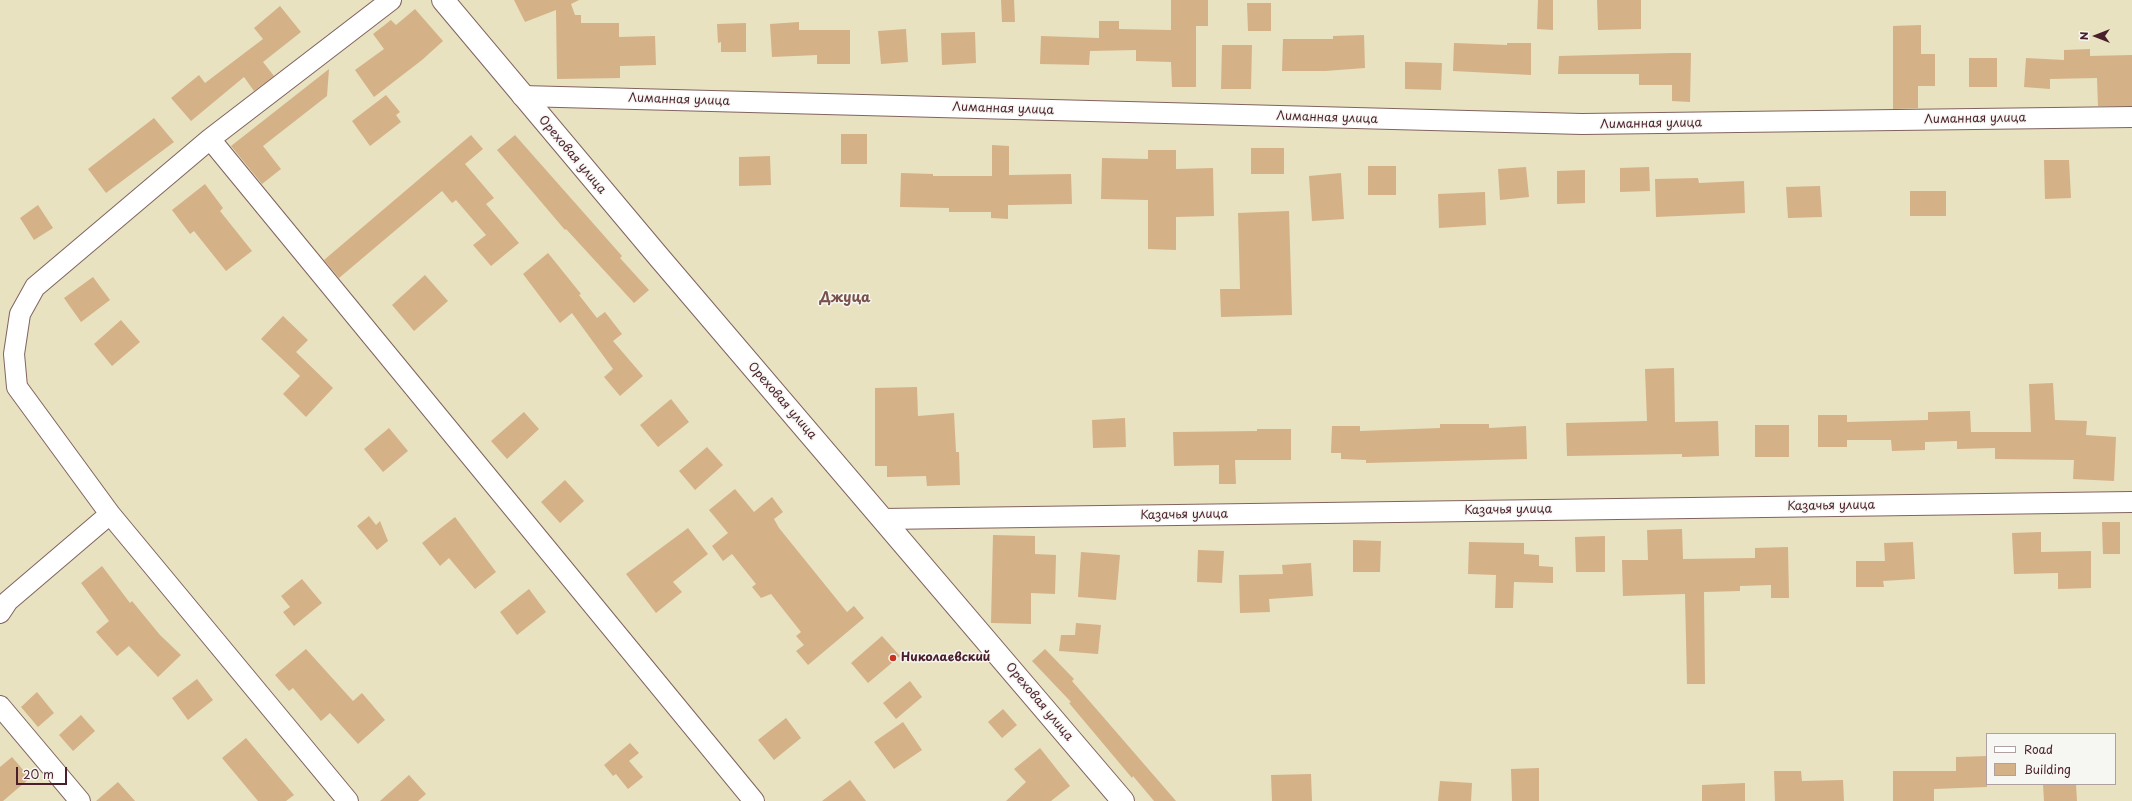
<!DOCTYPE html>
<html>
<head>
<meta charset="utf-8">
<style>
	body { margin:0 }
	#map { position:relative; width:2132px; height:801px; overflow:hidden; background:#e8e2c0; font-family:"Playpen Sans",sans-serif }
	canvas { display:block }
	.legend { position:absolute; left:1986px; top:733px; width:130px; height:52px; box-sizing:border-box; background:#f6f6f2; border:1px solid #b1a0a2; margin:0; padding:5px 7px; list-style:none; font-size:12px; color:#4a1f2b }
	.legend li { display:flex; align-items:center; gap:8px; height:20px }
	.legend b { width:20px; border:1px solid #b1a0a2 }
	.north { position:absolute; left:2076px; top:16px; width:40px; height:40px; -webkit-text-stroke:3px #f6f6f2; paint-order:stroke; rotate:270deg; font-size:11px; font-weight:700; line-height:16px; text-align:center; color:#4a1f2b }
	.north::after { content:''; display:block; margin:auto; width:14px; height:18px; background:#4a1f2b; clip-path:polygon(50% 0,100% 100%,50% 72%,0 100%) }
	.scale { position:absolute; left:16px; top:767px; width:51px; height:18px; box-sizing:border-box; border:2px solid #4a1f2b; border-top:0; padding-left:5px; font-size:12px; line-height:14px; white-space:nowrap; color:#4a1f2b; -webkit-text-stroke:3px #f6f6f2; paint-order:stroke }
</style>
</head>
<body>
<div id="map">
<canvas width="2132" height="801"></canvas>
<ul class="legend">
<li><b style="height:5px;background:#fff"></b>Road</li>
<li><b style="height:11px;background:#d5b187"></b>Building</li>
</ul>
<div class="north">N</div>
<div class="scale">20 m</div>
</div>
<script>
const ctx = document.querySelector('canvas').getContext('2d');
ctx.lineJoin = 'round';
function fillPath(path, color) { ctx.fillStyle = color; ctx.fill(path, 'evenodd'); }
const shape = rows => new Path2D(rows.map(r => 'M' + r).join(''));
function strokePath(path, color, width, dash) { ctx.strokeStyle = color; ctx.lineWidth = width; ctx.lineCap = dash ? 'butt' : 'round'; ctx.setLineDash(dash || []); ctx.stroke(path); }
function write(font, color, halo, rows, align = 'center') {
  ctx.font = font + ' "Playpen Sans",sans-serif'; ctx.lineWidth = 3; ctx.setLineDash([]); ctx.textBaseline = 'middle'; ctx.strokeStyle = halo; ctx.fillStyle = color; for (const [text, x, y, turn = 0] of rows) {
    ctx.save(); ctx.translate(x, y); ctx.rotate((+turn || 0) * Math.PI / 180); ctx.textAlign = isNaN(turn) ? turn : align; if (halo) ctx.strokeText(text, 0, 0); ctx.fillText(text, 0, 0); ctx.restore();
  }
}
fillPath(shape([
	[514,0,579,0,571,4,575,15,581,15,581,23,619,23,619,37,655,36,656,65,620,66,620,78,557,79,556,10,525,22],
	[1001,0,1014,0,1015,22,1002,22],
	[1171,0,1208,0,1208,26,1196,26,1196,87,1172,87,1171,62,1136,61,1136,50,1090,51,1089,65,1040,64,1041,36,1099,38,1099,21,1119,21,1119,29,1171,30],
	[1538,0,1553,0,1553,30,1537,29],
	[1597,0,1641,0,1641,29,1598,30],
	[1247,3,1271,3,1271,31,1248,31],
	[280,6,301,32,263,62,274,76,254,91,244,77,191,121,171,98,199,75,205,83,263,39,254,28],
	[415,9,443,41,422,60,374,97,355,70,384,49,373,34,391,20,396,25],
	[799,22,799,30,850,30,850,64,817,64,817,55,772,57,770,24],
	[746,23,746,52,721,52,721,42,718,43,717,24],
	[1921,25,1921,54,1935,54,1935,86,1918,86,1918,108,1893,109,1893,26],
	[906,29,908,62,881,64,878,31],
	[975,32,976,63,942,65,941,33],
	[1364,35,1365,68,1325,71,1282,71,1283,39,1333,39,1333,36],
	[1454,43,1507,45,1507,43,1531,43,1531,75,1453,71],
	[1222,45,1252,45,1251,89,1221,89],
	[2090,49,2090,56,2132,55,2132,106,2098,106,2097,78,2050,79,2050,89,2024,87,2026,58,2064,60,2064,50],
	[1673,53,1691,53,1690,102,1672,101,1672,85,1639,85,1639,74,1558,74,1559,56],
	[1969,58,1997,58,1997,87,1969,87],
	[1405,62,1442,63,1441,90,1405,89],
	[329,69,327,96,263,146,281,169,262,184,231,146],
	[386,95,400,112,396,115,401,122,370,146,352,121],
	[154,118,174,142,106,193,88,169],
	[841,134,867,134,867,164,841,164],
	[471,135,483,149,465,164,494,198,486,204,519,243,491,266,473,245,486,235,456,200,452,203,442,191,339,278,324,260],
	[515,135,622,256,620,258,649,290,634,303,566,229,565,230,497,150],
	[992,145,1009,146,1009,175,1071,174,1072,204,1008,205,1008,219,991,218,991,212,949,212,949,208,900,207,901,173,933,174,933,176,992,176],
	[1251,148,1284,148,1284,174,1251,174],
	[1148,150,1176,150,1176,169,1213,168,1214,216,1176,217,1176,250,1148,249,1148,200,1101,199,1102,158,1148,159],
	[770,156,771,185,739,186,739,157],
	[2044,160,2069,160,2071,198,2045,199],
	[1368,166,1396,166,1396,195,1368,195],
	[1526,167,1529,197,1500,200,1498,169],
	[1649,167,1650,191,1620,192,1620,168],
	[1585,170,1585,203,1557,204,1557,171],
	[1341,173,1344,219,1312,221,1309,176],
	[1698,178,1699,183,1744,181,1745,213,1656,217,1655,179],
	[205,184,223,208,220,211,252,251,226,271,194,231,190,234,172,210],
	[1820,186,1822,217,1788,218,1786,187],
	[1910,191,1946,191,1946,216,1910,216],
	[1485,192,1486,225,1439,228,1438,194],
	[38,205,53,228,34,240,20,218],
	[1289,211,1292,315,1221,317,1220,289,1240,289,1238,213],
	[548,253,581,294,579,295,597,318,605,312,622,334,613,341,643,376,620,396,604,377,613,369,572,313,560,323,523,274],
	[425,275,448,301,414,331,392,305],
	[93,277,110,300,81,322,64,298],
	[283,316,308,340,296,352,333,388,306,417,283,394,300,376,261,339],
	[121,320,140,342,112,366,94,344],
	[1674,368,1675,422,1718,421,1719,456,1682,457,1682,454,1567,456,1566,423,1647,421,1645,369],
	[2053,383,2055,420,2087,421,2086,435,2116,437,2114,481,2073,479,2074,460,1995,459,1995,448,1957,449,1957,441,1925,442,1925,450,1892,451,1891,440,1847,440,1847,447,1818,447,1818,415,1847,415,1847,422,1928,420,1928,412,1970,411,1971,432,2031,432,2029,384],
	[917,387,918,416,954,413,956,452,959,452,960,485,927,486,926,476,887,477,887,466,875,466,875,388],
	[671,399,689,422,658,447,640,425],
	[524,412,539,429,507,459,491,441],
	[1125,418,1126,447,1093,448,1092,420],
	[1440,424,1489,424,1489,428,1526,426,1527,459,1366,463,1366,460,1341,459,1341,453,1331,453,1332,426,1360,426,1360,431,1440,428],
	[1755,425,1789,425,1789,457,1755,457],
	[389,428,408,451,383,472,364,449],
	[1257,429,1291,429,1291,460,1235,460,1236,484,1219,484,1219,465,1174,466,1173,432,1257,431],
	[707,447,723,465,695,490,679,471],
	[565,480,584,501,560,523,541,502],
	[735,489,754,512,772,497,783,512,774,519,779,528,847,612,854,606,864,618,808,665,796,651,804,645,796,636,801,632,771,594,761,598,752,587,756,584,732,554,723,561,712,546,728,533,709,510],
	[369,516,376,525,380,521,388,541,377,550,357,526],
	[455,517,496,572,475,589,449,558,440,566,422,543],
	[2102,522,2120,522,2120,554,2103,554],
	[688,528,708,554,673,582,682,592,656,613,626,574],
	[1682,529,1683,559,1755,558,1755,548,1788,547,1789,598,1771,598,1771,585,1740,586,1740,591,1704,592,1705,684,1687,684,1685,594,1623,596,1622,560,1648,560,1647,530],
	[2041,532,2041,552,2091,551,2091,588,2058,589,2058,573,2014,574,2012,533],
	[993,535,1035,536,1035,554,1056,555,1055,594,1031,593,1031,624,991,623],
	[1605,536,1605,572,1576,572,1575,537],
	[1353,540,1381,541,1380,572,1353,572],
	[1469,542,1524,543,1524,554,1539,555,1539,566,1553,567,1553,583,1514,582,1513,608,1495,608,1496,575,1468,574],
	[1913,542,1915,579,1883,581,1884,587,1856,587,1856,561,1885,561,1884,543],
	[1198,550,1224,551,1222,583,1197,582],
	[1081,552,1120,555,1116,600,1078,597],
	[1311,563,1313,596,1269,599,1270,612,1240,613,1239,575,1283,574,1282,565],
	[102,566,130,603,132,601,160,635,181,655,158,677,129,646,117,656,96,632,109,621,81,583],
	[302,579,322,603,294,626,283,612,290,607,281,596],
	[529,589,546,612,517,635,500,612],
	[1076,623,1101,625,1098,654,1059,651,1061,635,1075,635],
	[882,636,900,656,868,683,851,663],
	[306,649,353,701,362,693,385,720,358,744,330,713,321,721,293,688,289,691,275,675],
	[1045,649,1074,679,1072,681,1176,801,1154,801,1133,776,1132,778,1069,703,1071,702,1032,661],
	[197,679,213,700,188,720,172,698],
	[910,681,922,697,896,719,883,703],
	[37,692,54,713,38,727,21,707],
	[1003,709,1017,725,1002,738,988,722],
	[81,715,95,731,73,751,59,735],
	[786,718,801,738,774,760,758,740],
	[903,722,922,750,894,769,874,742],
	[246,738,294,795,286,801,258,801,222,758],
	[630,743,639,753,629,761,643,777,628,789,616,774,613,776,604,765],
	[1040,748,1070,786,1051,801,1006,801,1026,782,1014,769],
	[1987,756,1987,787,1934,789,1934,801,1893,801,1893,771,1956,771,1956,757],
	[12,757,30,778,3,801,0,801,0,767],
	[1539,768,1539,801,1512,801,1511,769],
	[1774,771,1801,771,1802,781,1843,780,1844,801,1775,801],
	[1311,774,1312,801,1272,801,1271,775],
	[409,775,426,794,418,801,380,801],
	[850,780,866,801,822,801],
	[1440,781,1472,783,1471,801,1438,801],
	[118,782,135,801,96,801],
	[1745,783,1745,801,1702,801,1702,785],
	[2043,784,2076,784,2077,801,2044,801]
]), '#d5b187');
const minor = shape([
	[522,96,1582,124,2132,117],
	[210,139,754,801],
	[883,519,2132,502],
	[0,613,8,601,110,514],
	[0,706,80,801],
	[348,801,110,514,17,387,14,354,20,314,35,287,210,139,391,0]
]);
const major = shape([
	[443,0,658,256,1123,801]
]);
strokePath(minor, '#81635f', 22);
strokePath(major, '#81635f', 24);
strokePath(minor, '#fff', 20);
strokePath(major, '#fff', 22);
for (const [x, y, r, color] of [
	[893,658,4,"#c8321e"]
]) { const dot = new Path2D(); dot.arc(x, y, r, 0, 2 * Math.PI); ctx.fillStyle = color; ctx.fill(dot); strokePath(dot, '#f6f6f2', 1.5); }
write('12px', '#4a1f2b', '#f6f6f2', [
	["Лиманная улица",679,100,2],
	["Лиманная улица",1003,109,2],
	["Лиманная улица",1327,118,2],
	["Лиманная улица",1975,119,-1],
	["Лиманная улица",1651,124,-1],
	["Ореховая улица",572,155,50],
	["Ореховая улица",782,401,49],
	["Казачья улица",1831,506,-1],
	["Казачья улица",1508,510,-1],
	["Казачья улица",1184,515,-1],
	["Ореховая улица",1039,702,50]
]);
write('bold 12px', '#4a1f2b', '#f6f6f2', [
	["Николаевский",901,658]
], 'left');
write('bold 14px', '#7b524b', '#f6f6f2', [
	["Джуца",845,298]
]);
</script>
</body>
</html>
